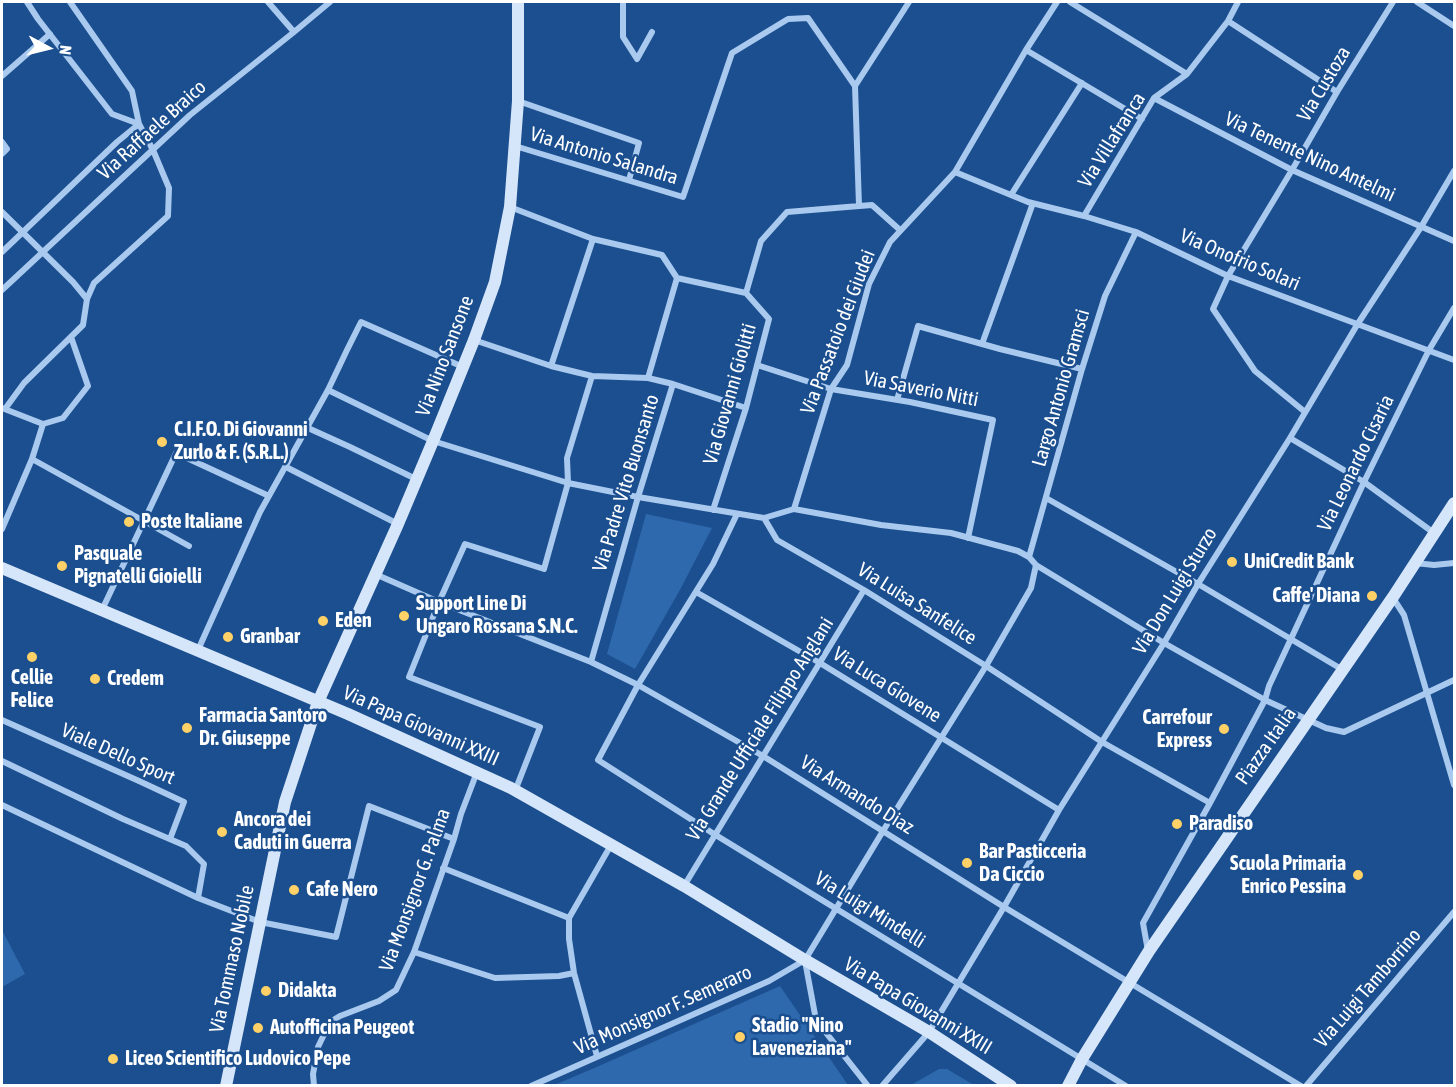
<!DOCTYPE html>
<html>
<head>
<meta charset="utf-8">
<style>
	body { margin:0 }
	#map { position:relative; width:1456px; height:1087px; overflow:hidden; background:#1b4f8f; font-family:"Asap Condensed",sans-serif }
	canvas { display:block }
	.frame { position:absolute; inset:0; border:3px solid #fff; pointer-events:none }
	.north { position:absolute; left:18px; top:18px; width:60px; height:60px; -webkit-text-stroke:4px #1b4f8f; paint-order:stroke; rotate:97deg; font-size:16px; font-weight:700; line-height:24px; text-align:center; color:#fff }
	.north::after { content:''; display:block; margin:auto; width:21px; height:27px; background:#fff; clip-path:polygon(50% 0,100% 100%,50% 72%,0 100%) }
</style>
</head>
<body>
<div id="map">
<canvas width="1456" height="1087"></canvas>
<div class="frame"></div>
<div class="north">N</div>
</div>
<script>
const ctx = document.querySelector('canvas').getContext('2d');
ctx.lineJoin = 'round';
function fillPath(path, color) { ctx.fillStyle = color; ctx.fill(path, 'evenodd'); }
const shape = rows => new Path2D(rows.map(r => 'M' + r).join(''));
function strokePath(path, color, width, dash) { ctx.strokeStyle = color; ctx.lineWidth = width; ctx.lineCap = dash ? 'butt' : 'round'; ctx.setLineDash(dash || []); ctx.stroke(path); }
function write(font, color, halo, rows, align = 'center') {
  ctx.font = font + ' "Asap Condensed",sans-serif'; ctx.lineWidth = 5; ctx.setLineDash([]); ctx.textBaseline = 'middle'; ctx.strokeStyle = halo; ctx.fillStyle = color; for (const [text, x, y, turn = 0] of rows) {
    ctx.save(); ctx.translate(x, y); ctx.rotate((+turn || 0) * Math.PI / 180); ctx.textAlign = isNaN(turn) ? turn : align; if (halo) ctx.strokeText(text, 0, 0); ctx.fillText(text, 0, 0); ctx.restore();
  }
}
fillPath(shape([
	[646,514,712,528,681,588,635,669,607,654],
	[2,930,25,974,2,987],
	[780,986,848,1085,554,1085,592,1069],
	[939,1069,947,1069,974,1085,911,1085]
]), '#2e69ad');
strokePath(shape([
	[27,2,38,19,112,114,139,124],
	[268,2,294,32],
	[623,2,623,37,637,59,652,32],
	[1070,2,1187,74],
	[1417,2,1454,26],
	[1228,21,1337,92],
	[1026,50,1142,119],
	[2,76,50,34],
	[1154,98,1292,170,1454,241],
	[518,101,639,143,629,180],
	[2,142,7,149,2,154],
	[515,146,683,197,732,53,788,19,808,18,855,86],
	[955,172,1028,202,1084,216,1136,232,1228,276,1454,360],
	[1011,195,1082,83],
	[859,206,855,86,909,2],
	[510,207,593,239,662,255,677,278,746,293],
	[2,212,73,282,87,299],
	[1084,216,1154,98,1187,74,1228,21,1238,2],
	[2,252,117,142,139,124],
	[2,290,190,115,294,32,330,2],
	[474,340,551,366,592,376,648,378,673,384,746,408],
	[982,344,1033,203],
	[757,365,831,389,910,402,993,420,968,538],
	[551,366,593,239],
	[648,378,677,278],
	[328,390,433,441,568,483,638,497,764,518,777,540,864,590,986,666,1102,742,1210,803],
	[897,400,918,326,1000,349,1082,369],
	[2,408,43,424],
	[5,409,24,383,83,325,87,299,94,283,168,216,169,188,153,150,139,124,132,91,70,2],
	[1305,412,1255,371,1213,309,1228,276,1292,170,1337,92,1393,2],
	[43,424,63,418,88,386,71,337],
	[308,428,350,447,416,479],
	[1290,438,1364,482,1434,533],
	[32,459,189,546],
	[286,467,398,524],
	[1046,498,1198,584,1343,670],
	[794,509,831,389,847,365,869,284,890,242,955,172,1026,50,1057,2],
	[713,510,746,408,769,319,746,293,761,241,787,212,847,207,872,205,900,230],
	[737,514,713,564,638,685,598,760,714,834,1126,1086],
	[764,518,794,509,881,525,951,533,1018,551,1029,557,1036,565,1164,643,1265,700,1326,728,1344,732,1454,680],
	[2,529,32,459,43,424],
	[1029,557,1082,369,1105,296,1136,232],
	[1415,563,1434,565,1454,563],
	[375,574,439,602,591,662,638,685,763,756,1004,907,1301,1086],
	[696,592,820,663,1059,810],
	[1393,598,1404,615,1454,785],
	[102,610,176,453,269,496],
	[198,650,260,512,328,390,347,350,361,322,463,367],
	[591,662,638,497,673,384],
	[2,720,139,781,184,802,170,839],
	[2,761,123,819,186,846,204,864,198,898],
	[515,791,540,727,409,677,439,602,465,544,544,569,568,483,567,458,592,376],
	[2,805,198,898,260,922,336,937,369,806,454,839],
	[443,868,569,918],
	[684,886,864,590],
	[1148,951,1143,923,1210,803,1265,700,1269,686,1364,482,1429,350,1454,308],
	[414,952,495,978,559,976,574,973],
	[805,961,816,1020,868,1086],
	[597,1056,574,973,569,939,569,918,611,845],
	[314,1086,313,1074,318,1047,330,1022,340,1016,379,1001,396,990,414,952,454,839,461,814,477,772],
	[531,1086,769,981,805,960,883,831,986,666,1031,588,1036,565],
	[882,1086,929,1032,1004,907,1059,810,1164,643,1198,584,1290,438,1357,325,1421,227,1454,171],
	[1306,1086,1454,912]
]), '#a9c9ee', 6);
strokePath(shape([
	[2,568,348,714,511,788,684,886,805,960,929,1032,1011,1086],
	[226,1086,285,802,318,702,398,524,433,441,474,340,495,282,510,207,518,101,518,2],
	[1068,1086,1082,1059,1149,951,1393,597,1454,503]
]), '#d6e6fa', 12);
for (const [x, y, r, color] of [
	[162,442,6,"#ffd166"],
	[129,522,6,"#ffd166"],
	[1232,562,6,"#ffd166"],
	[62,566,6,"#ffd166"],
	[1372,596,6,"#ffd166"],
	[404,616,6,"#ffd166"],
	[323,621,6,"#ffd166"],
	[228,637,6,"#ffd166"],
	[32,657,6,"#ffd166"],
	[95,679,6,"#ffd166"],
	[187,728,6,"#ffd166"],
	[1224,729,6,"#ffd166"],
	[1177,824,6,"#ffd166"],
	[222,832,6,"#ffd166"],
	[967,863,6,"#ffd166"],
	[1358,875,6,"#ffd166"],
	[294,890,6,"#ffd166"],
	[266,991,6,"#ffd166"],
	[258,1028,6,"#ffd166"],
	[740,1037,6,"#ffd166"],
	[113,1059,6,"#ffd166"]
]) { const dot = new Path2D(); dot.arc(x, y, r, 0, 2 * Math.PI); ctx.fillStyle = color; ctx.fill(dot); strokePath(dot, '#1b4f8f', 2); }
write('20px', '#fff', '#1b4f8f', [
	["Via Custoza",1324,84,-59],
	["Via Raffaele Braico",152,130,-42],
	["Via Villafranca",1112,140,-58],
	["Via Antonio Salandra",604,156,17],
	["Via Tenente Nino Antelmi",1310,157,25],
	["Via Onofrio Solari",1240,260,23],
	["Via Passatoio dei Giudei",838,332,-69],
	["Via Nino Sansone",445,356,-69],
	["Largo Antonio Gramsci",1061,388,-74],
	["Via Saverio Nitti",921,389,11],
	["Via Giovanni Giolitti",730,394,-74],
	["Via Leonardo Cisaria",1356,463,-64],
	["Via Padre Vito Buonsanto",626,483,-73],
	["Via Don Luigi Sturzo",1175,591,-59],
	["Via Luisa Sanfelice",917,604,32],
	["Via Luca Giovene",887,685,32],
	["Via Papa Giovanni XXIII",421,726,24],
	["Via Grande Ufficiale Filippo Anglani",760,729,-58],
	["Piazza Italia",1266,746,-55],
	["Viale Dello Sport",118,754,24],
	["Via Armando Diaz",857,795,32],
	["Via Monsignor G. Palma",415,890,-70],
	["Via Luigi Mindelli",870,910,32],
	["Via Tommaso Nobile",232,959,-78],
	["Via Luigi Tamborrino",1368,988,-49],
	["Via Papa Giovanni XXIII",918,1006,31],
	["Via Monsignor F. Semeraro",663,1010,-24]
]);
write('bold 20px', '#fff', '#1b4f8f', [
	["C.I.F.O. Di Giovanni",174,430],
	["Zurlo & F. (S.R.L.)",174,453],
	["Poste Italiane",141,522],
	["Pasquale",74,554],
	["Pignatelli Gioielli",74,577],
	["UniCredit Bank",1244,562],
	["Caffe' Diana",1360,596,"right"],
	["Support Line Di",416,604],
	["Ungaro Rossana S.N.C.",416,627],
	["Eden",335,621],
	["Granbar",240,637],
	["Cellie",32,678,"center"],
	["Felice",32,701,"center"],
	["Credem",107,679],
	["Farmacia Santoro",199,716],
	["Dr. Giuseppe",199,739],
	["Carrefour",1212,718,"right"],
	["Express",1212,741,"right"],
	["Ancora dei",234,820],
	["Caduti in Guerra",234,843],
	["Paradiso",1189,824],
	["Bar Pasticceria",979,852],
	["Da Ciccio",979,875],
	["Scuola Primaria",1346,864,"right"],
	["Enrico Pessina",1346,887,"right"],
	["Cafe Nero",306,890],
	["Didakta",278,991],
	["Stadio \"Nino",752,1026],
	["Laveneziana\"",752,1049],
	["Autofficina Peugeot",270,1028],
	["Liceo Scientifico Ludovico Pepe",125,1059]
], 'left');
</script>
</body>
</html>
